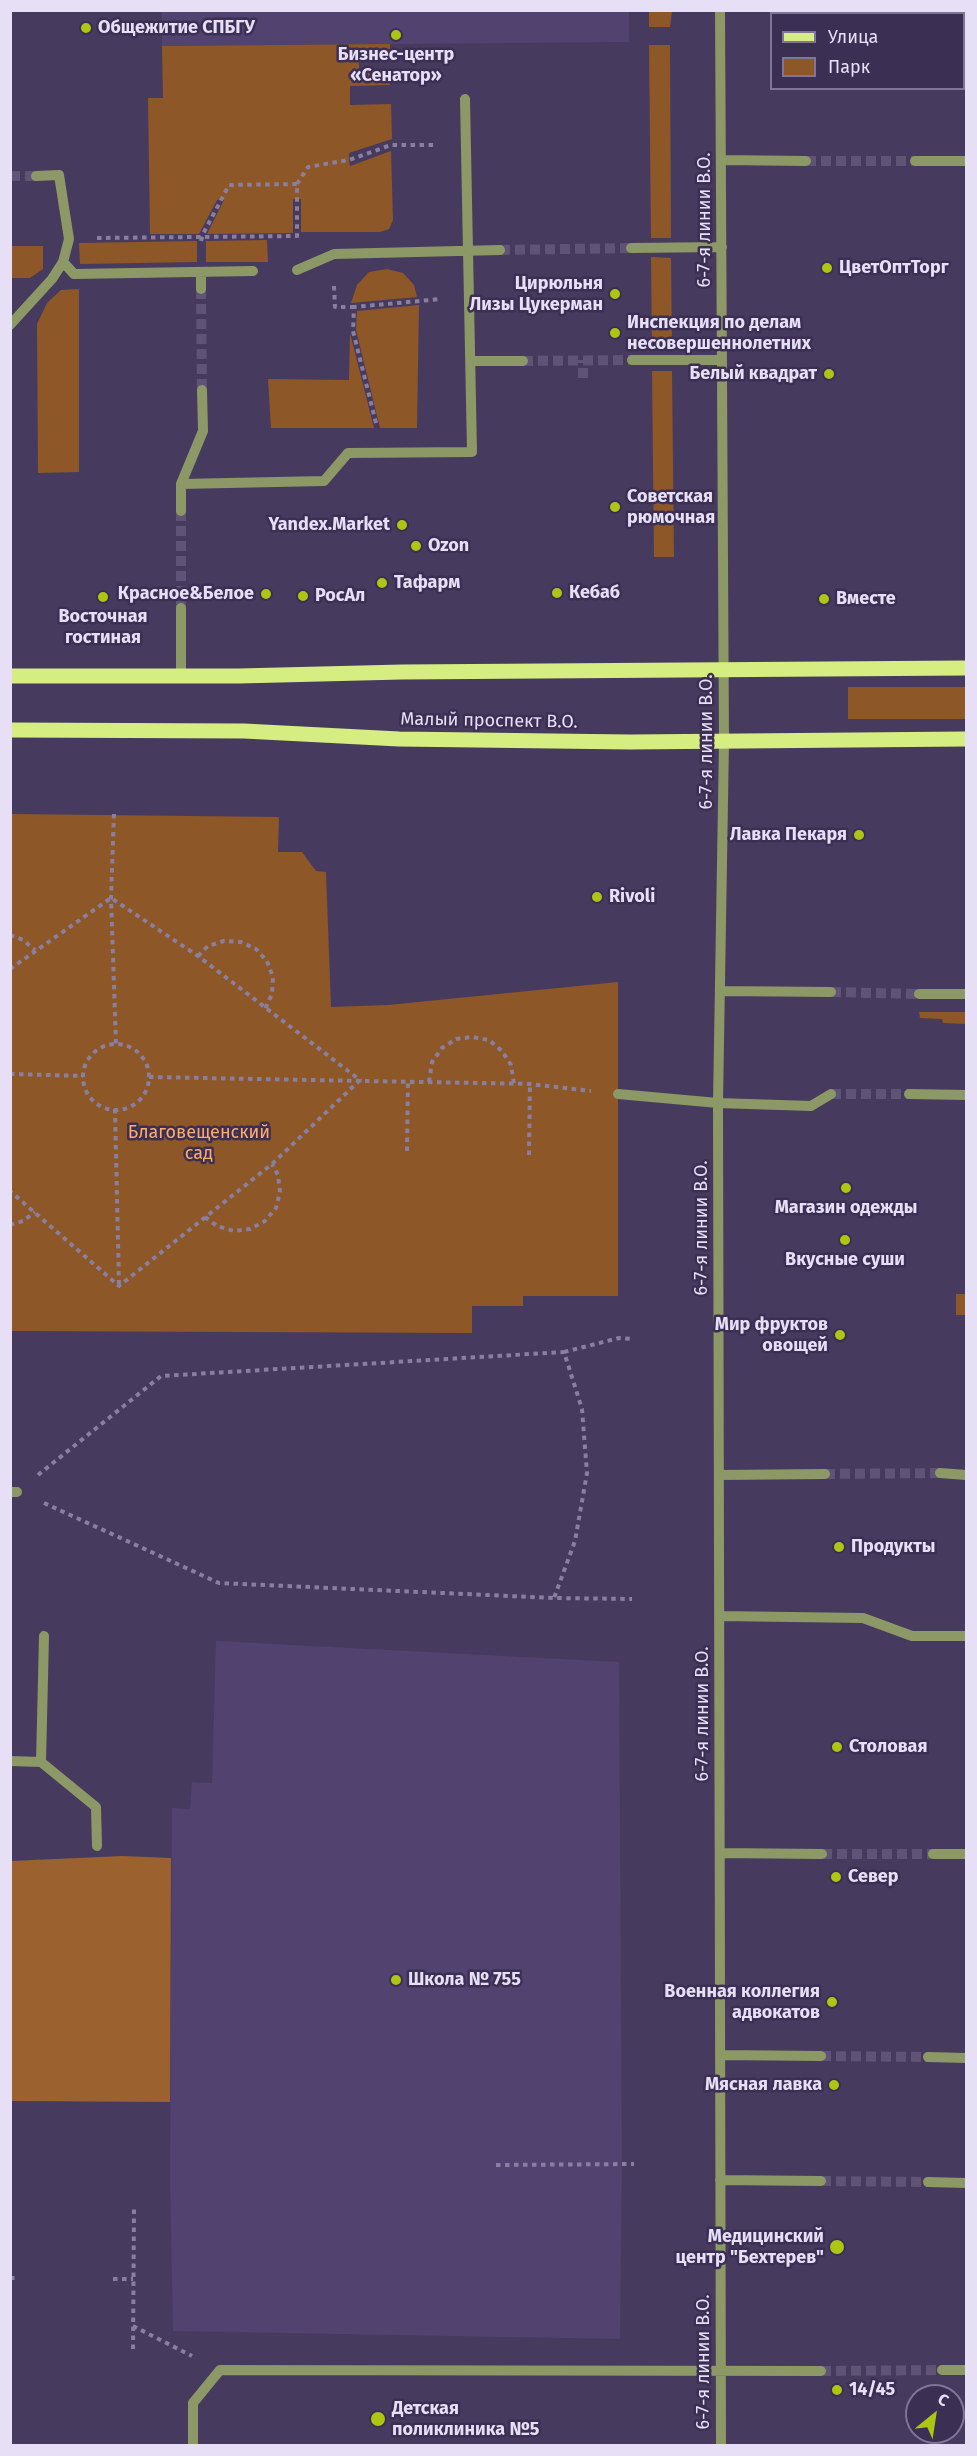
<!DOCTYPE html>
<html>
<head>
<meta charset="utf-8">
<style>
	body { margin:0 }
	#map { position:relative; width:977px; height:2456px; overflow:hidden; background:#473a5f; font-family:"Fira Sans",sans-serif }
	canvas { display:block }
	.frame { position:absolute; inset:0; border:12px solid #e6dff6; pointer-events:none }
	.legend { position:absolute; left:770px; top:12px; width:195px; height:78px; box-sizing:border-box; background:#3c2f54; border:2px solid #807595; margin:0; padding:8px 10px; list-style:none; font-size:18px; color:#e6dff6 }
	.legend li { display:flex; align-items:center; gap:12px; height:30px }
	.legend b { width:30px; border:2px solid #807595 }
	.north { position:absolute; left:905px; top:2384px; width:60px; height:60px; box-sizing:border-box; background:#3c2f54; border:2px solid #807595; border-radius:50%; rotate:30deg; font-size:16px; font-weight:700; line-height:24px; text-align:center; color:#e6dff6 }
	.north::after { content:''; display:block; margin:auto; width:21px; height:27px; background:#acc613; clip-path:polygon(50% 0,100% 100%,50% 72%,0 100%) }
</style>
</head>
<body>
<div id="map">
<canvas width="977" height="2456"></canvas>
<div class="frame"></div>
<ul class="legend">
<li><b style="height:8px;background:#d6ed81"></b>Улица</li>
<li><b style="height:16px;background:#8e5728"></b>Парк</li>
</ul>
<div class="north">С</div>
</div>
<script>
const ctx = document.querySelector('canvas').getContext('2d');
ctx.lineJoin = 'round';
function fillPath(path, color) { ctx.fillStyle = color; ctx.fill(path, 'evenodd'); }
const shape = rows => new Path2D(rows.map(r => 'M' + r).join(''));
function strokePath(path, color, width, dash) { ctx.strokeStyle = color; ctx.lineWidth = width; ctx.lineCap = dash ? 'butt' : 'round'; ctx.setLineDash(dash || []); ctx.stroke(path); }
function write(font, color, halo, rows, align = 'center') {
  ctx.font = font + ' "Fira Sans",sans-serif'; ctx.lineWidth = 5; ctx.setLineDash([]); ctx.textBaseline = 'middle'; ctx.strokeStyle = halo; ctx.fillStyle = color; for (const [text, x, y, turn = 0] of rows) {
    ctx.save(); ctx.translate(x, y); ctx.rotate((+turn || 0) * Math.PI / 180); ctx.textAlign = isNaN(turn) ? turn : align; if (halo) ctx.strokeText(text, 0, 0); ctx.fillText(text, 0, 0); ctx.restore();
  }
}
fillPath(shape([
	[162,11,629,11,629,42,162,46],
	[216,1641,619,1662,622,2164,620,2339,173,2331,170,2180,172,1808,190,1809,192,1782,212,1783]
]), '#52426f');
fillPath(shape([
	[649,11,672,11,670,27,649,27],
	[390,44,390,51,359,52,359,70,390,70,390,85,350,86,350,105,391,104,392,139,349,153,349,160,350,166,391,151,393,220,389,229,380,232,301,232,301,199,293,199,293,233,207,234,224,200,221,199,217,200,199,234,150,234,148,98,163,98,162,46],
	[649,45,670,45,671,238,651,238],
	[267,240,268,262,206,262,206,241],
	[197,241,197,262,80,264,79,243],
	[11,246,43,246,43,269,30,278,11,278],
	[651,257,671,258,672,350,652,350],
	[387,269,403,273,414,285,417,297,351,303,357,285,369,272],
	[79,289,79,472,38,473,37,324,47,303,61,290],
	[419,305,417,428,380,428,356,330,357,311],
	[350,333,374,428,271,428,268,379,349,380],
	[652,371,672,371,674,557,654,557],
	[848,687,966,687,966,719,848,719],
	[11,814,279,817,278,852,302,852,316,871,326,872,331,1007,388,1005,618,982,618,1296,523,1296,523,1306,472,1306,472,1333,11,1331],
	[919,1012,966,1012,966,1024,943,1023,942,1019,920,1018],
	[956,1294,966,1294,966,1315,956,1315]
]), '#8e5728');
fillPath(shape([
	[122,1856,171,1858,170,2102,11,2101,11,1861]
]), '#9b612f');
strokePath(shape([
	[806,161,915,161],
	[10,176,36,176],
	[500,250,631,248],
	[201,289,202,390],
	[523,361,632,360],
	[583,378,583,360],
	[181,511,181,608],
	[831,992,919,994],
	[831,1094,909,1094],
	[825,1474,940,1473],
	[822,1854,933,1854],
	[821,2056,928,2057],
	[821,2181,928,2182],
	[821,2371,942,2370]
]), '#5f5376', 10, [10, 5]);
strokePath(shape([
	[297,184,308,167,349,160,391,145,437,145],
	[97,238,297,236],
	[201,241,203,234,229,185,297,184,297,238],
	[334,286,335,307,354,307],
	[376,423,353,331,354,307,441,299],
	[114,814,111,898,116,1044],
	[10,935,23,940,35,950],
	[198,956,208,946,224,941,241,942,256,949,267,961,273,977,272,994,265,1009],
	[10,969,111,898,198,956,360,1080,272,1164,119,1286,10,1191],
	'83 1077a33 33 0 1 1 66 0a33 33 0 1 1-66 0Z',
	[10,1074,83,1076],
	[149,1077,530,1084,591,1091],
	[429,1082,432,1062,442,1048,456,1039,472,1037,489,1040,502,1051,511,1065,514,1084],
	[115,1109,119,1286],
	[407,1151,408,1081],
	[529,1155,530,1084],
	[205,1217,217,1226,234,1231,250,1229,265,1221,276,1208,280,1192,278,1175,272,1164],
	[10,1225,23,1221,35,1212],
	[564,1352,619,1338,632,1339],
	[38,1475,161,1376,564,1352,582,1409,587,1473,575,1541,554,1598],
	[44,1503,219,1583,554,1598,632,1599],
	[496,2165,634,2164],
	[10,2278,16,2278],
	[113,2279,133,2279],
	[133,2326,192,2356],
	[133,2349,134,2208]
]), '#897f9e', 4, [4.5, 4.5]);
strokePath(shape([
	[720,10,724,742,718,1103,721,2446],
	[721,160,806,161],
	[915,161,966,161],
	[631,248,722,247],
	[63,262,74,274,253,271],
	[297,270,334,254,500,250],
	[201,289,201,272],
	[10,325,52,279,63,262,69,239,59,175,36,176],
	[632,360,722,360],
	[471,361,523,361],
	[181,484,324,481,348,453,472,452,465,99],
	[181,511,181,484,203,431,202,390],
	[181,676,181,608],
	[720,991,831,992],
	[919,994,966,994],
	[618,1094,718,1103,811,1106,831,1094],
	[909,1094,966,1095],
	[940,1473,966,1475],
	[719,1475,825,1474],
	[10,1492,17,1492],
	[719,1616,863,1618,912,1636,966,1636],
	[10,1761,41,1762,44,1636],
	[41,1762,96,1807,97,1846],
	[720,1853,822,1854],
	[933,1854,966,1854],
	[720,2055,821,2056],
	[928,2057,966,2058],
	[720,2180,821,2181],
	[928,2182,966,2183],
	[942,2370,966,2370],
	[193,2446,193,2403,220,2370,821,2371]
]), '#8c9865', 10);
strokePath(shape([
	[10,676,239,676,402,672,966,668],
	[10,730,244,731,399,739,630,742,966,739]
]), '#d6ed81', 15);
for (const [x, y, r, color] of [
	[86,28,6,"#acc613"],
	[396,35,6,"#acc613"],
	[827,268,6,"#acc613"],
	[615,294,6,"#acc613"],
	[615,333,6,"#acc613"],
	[829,374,6,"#acc613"],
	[615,507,6,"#acc613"],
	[402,525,6,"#acc613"],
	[416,546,6,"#acc613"],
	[382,583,6,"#acc613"],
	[557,593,6,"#acc613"],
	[266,594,6,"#acc613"],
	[303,596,6,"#acc613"],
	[103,597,6,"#acc613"],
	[824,599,6,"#acc613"],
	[859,835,6,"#acc613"],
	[597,897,6,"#acc613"],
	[846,1188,6,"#acc613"],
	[845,1240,6,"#acc613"],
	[840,1335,6,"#acc613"],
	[839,1547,6,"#acc613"],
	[837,1747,6,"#acc613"],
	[836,1877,6,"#acc613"],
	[396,1980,6,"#acc613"],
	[832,2002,6,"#acc613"],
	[834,2085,6,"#acc613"],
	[837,2247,8,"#acc613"],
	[837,2390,6,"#acc613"],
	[378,2419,8,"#acc613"]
]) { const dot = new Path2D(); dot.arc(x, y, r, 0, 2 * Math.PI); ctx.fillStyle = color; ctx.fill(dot); strokePath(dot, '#3c2f54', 2); }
write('bold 18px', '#e6dff6', '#3c2f54', [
	["Общежитие СПБГУ",98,28],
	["Бизнес-центр",396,55,"center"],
	["«Сенатор»",396,76,"center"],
	["ЦветОптТорг",839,268],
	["Цирюльня",603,284,"right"],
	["Лизы Цукерман",603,305,"right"],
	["Инспекция по делам",627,323],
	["несовершеннолетних",627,344],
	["Белый квадрат",817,374,"right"],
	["Советская",627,497],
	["рюмочная",627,518],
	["Yandex.Market",390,525,"right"],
	["Ozon",428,546],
	["Тафарм",394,583],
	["Кебаб",569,593],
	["Красное&Белое",254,594,"right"],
	["РосАл",315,596],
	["Вместе",836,599],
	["Восточная",103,617,"center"],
	["гостиная",103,638,"center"],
	["Лавка Пекаря",847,835,"right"],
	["Rivoli",609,897],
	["Магазин одежды",846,1208,"center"],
	["Вкусные суши",845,1260,"center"],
	["Мир фруктов",828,1325,"right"],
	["овощей",828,1346,"right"],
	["Продукты",851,1547],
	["Столовая",849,1747],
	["Север",848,1877],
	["Школа № 755",408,1980],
	["Военная коллегия",820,1992,"right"],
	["адвокатов",820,2013,"right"],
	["Мясная лавка",822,2085,"right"],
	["Медицинский",824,2237,"right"],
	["центр \"Бехтерев\"",824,2258,"right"],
	["14/45",849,2390],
	["Детская",392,2409],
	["поликлиника №5",392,2430]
], 'left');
write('18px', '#e6dff6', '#3c2f54', [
	["6-7-я линии В.О.",705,220,-90],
	["Малый проспект В.О.",489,721,1],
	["6-7-я линии В.О.",707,742,-90],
	["6-7-я линии В.О.",702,1228,-90],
	["6-7-я линии В.О.",703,1714,-90],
	["6-7-я линии В.О.",704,2362,-90]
]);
write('18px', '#ffac67', '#3c2f54', [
	["Благовещенский",199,1133],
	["сад",199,1154]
]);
</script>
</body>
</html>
